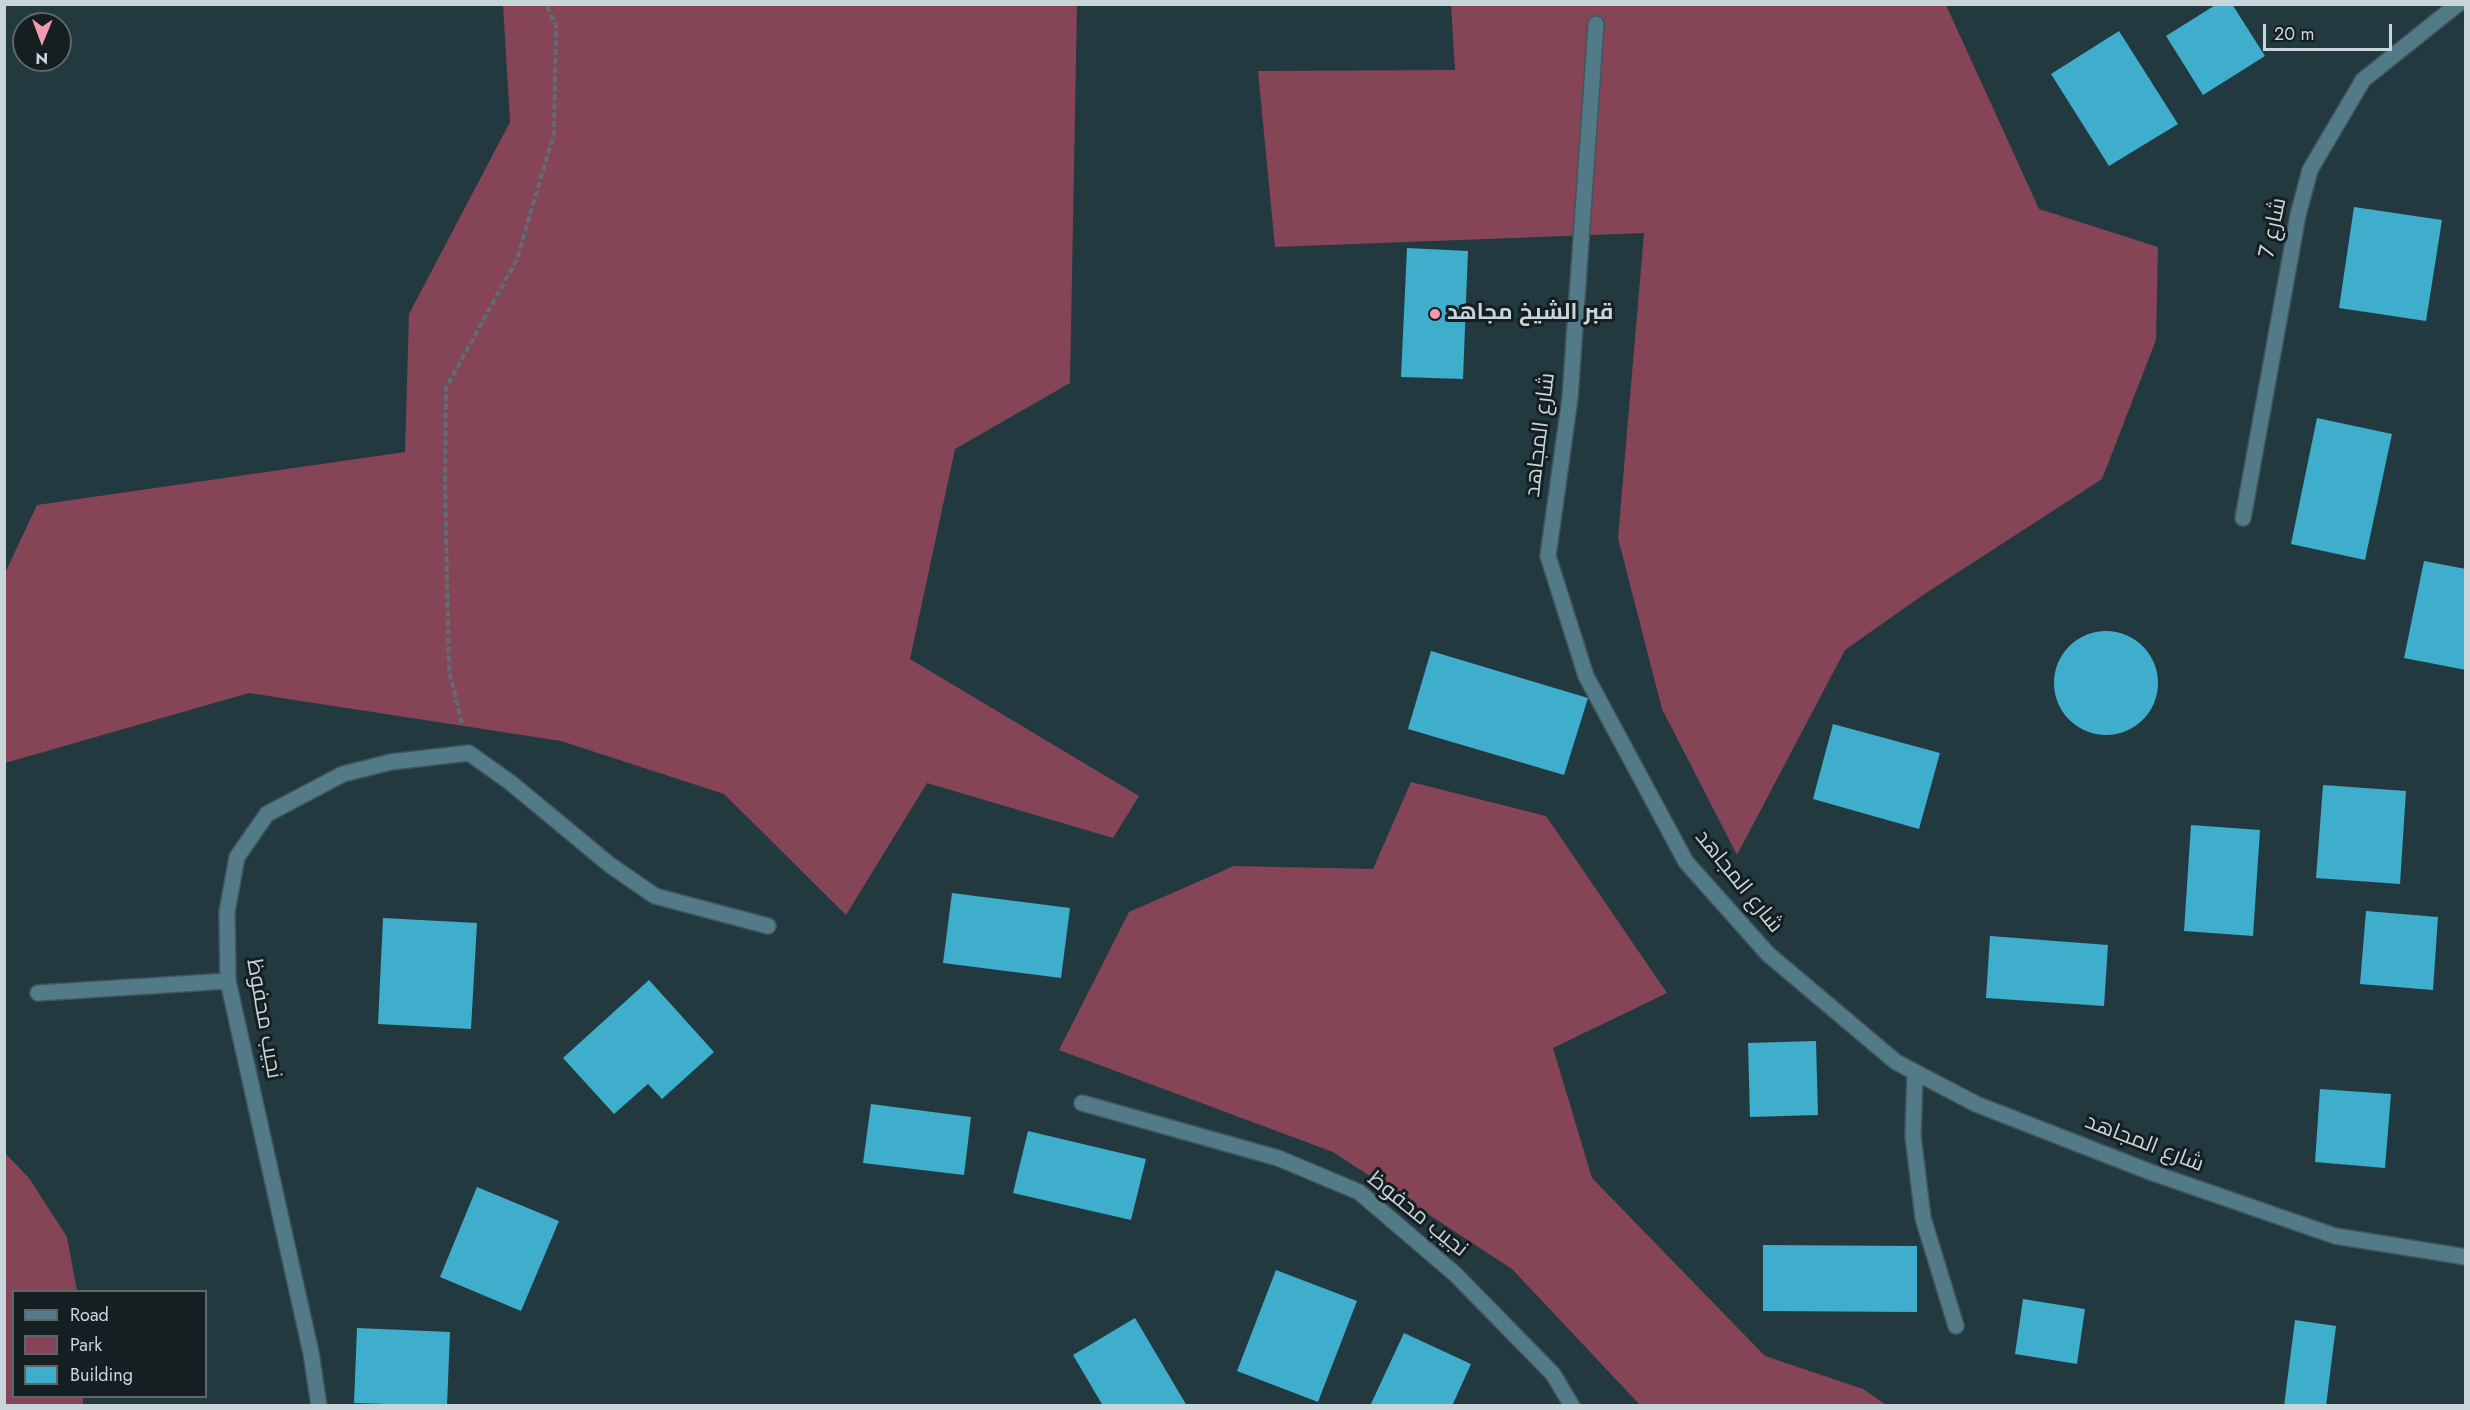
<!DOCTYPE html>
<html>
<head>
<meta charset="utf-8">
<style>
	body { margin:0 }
	#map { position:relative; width:2470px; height:1410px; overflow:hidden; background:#233940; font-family:Jost,sans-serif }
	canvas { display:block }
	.frame { position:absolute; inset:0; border:6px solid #c8d5d9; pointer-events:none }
	.legend { position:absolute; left:12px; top:1290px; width:195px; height:108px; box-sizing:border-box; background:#151e21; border:2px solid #5d676b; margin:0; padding:8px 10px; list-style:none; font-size:18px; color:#c8d5d9 }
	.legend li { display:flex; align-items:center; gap:12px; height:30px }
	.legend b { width:30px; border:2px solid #5d676b }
	.north { position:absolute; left:12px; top:12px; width:60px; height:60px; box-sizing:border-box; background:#151e21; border:2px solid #5d676b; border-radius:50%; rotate:181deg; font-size:16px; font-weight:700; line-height:24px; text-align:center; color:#c8d5d9 }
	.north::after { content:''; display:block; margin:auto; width:21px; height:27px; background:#f19ab1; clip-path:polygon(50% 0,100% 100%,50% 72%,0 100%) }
	.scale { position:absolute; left:2263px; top:24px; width:129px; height:27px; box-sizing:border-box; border:3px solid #c8d5d9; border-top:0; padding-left:8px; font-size:18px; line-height:21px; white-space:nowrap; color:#c8d5d9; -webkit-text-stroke:4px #151e21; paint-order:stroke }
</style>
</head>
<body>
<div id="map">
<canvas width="2470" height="1410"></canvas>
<div class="frame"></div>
<ul class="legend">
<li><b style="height:8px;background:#537a87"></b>Road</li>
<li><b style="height:16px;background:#864457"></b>Park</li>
<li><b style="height:16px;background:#3fadcc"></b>Building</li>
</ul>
<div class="north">N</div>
<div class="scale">20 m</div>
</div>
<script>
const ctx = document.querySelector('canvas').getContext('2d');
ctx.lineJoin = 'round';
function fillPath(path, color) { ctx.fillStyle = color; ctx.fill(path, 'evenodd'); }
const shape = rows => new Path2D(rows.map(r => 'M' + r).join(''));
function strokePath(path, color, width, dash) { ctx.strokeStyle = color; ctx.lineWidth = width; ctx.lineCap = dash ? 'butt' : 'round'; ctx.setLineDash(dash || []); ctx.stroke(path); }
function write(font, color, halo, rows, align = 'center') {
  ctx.font = font + ' Jost,Cairo,sans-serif'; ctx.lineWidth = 6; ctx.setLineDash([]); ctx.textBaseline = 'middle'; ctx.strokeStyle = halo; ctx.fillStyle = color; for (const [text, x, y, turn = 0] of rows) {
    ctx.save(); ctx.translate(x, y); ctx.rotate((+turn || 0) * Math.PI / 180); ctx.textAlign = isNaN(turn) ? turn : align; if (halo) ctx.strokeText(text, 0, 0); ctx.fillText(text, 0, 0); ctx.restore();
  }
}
fillPath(shape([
	[503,5,1077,5,1070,383,955,449,910,659,1139,796,1113,838,927,783,846,915,724,794,561,741,249,693,5,763,5,573,37,505,405,452,409,314,510,122],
	[1451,5,1946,5,2039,209,2158,247,2156,340,2102,479,1923,595,1845,650,1737,855,1662,709,1618,538,1644,233,1275,247,1258,71,1455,70],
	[1411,782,1546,816,1667,993,1553,1048,1592,1178,1765,1356,1863,1389,1886,1405,1640,1405,1512,1269,1333,1152,1059,1050,1129,912,1234,866,1373,869],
	[4,1152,29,1178,67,1237,77,1291,14,1292,14,1396,83,1397,83,1405,5,1405]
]), '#864457');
fillPath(shape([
	[2217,4,2232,4,2265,56,2203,95,2166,36],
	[2119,31,2178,124,2109,166,2051,74],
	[2354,207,2442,220,2426,321,2339,308],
	[1407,248,1468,251,1463,379,1401,377],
	[2317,418,2392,434,2365,560,2291,544],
	[2424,561,2466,569,2466,670,2404,658],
	'2054 683a52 52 0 1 1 104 0a52 52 0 1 1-104 0Z',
	[1431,651,1588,698,1564,775,1408,729],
	[1833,724,1940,753,1919,829,1813,799],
	[2323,785,2406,791,2400,884,2316,878],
	[2191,825,2260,830,2253,936,2184,931],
	[952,893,1070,908,1061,978,943,963],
	[2366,911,2438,917,2433,990,2360,984],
	[383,918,477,923,471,1029,378,1024],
	[1990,936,2108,945,2104,1006,1986,998],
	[649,980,714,1052,662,1099,648,1084,614,1114,563,1058],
	[1816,1041,1818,1115,1750,1117,1748,1043],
	[2320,1089,2391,1094,2385,1168,2315,1162],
	[871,1104,971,1117,964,1175,863,1163],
	[1028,1131,1146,1159,1131,1220,1013,1193],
	[477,1187,559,1221,521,1311,440,1277],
	[1763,1245,1917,1246,1917,1312,1763,1311],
	[1276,1270,1357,1301,1318,1402,1237,1371],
	[2023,1299,2085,1309,2077,1364,2015,1354],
	[1135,1318,1187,1406,1103,1406,1073,1355],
	[2295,1320,2336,1326,2326,1406,2284,1406],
	[357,1328,450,1332,447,1406,354,1403],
	[1404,1333,1471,1364,1452,1406,1370,1406]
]), '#3fadcc');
const minor = shape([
	[1596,24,1570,398,1548,556,1586,676,1686,862,1768,954,1896,1062,1976,1104,2153,1173,2335,1236,2466,1257],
	[2243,518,2298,215,2310,170,2363,80,2458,4],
	[38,993,228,981],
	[1915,1073,1913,1136,1923,1218,1956,1326],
	[1082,1103,1278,1158,1359,1192,1455,1274,1553,1374,1572,1406],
	[319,1406,311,1353,228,981,227,912,237,857,267,814,343,774,391,762,469,753,511,783,610,865,655,896,768,926]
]);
strokePath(minor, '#41555c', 18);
strokePath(shape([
	[462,723,449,671,445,483,446,388,517,259,554,133,556,26,546,4]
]), '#5c6f75', 4, [6, 3]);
strokePath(minor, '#537a87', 15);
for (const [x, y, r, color] of [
	[1435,314,6,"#f19ab1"]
]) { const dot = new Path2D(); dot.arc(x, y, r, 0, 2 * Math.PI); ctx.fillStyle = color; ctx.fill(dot); strokePath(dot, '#151e21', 2); }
write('22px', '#c8d5d9', '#151e21', [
	["شارع 7",2274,228,-78],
	["شارع المجاهد",1541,435,-83],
	["شارع المجاهد",1738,882,51],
	["نجيب محفوظ",263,1019,80],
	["شارع المجاهد",2144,1144,21],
	["نجيب محفوظ",1417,1215,39]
]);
write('bold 22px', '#c8d5d9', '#151e21', [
	["قبر الشيخ مجاهد",1447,314]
], 'left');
</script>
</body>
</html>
